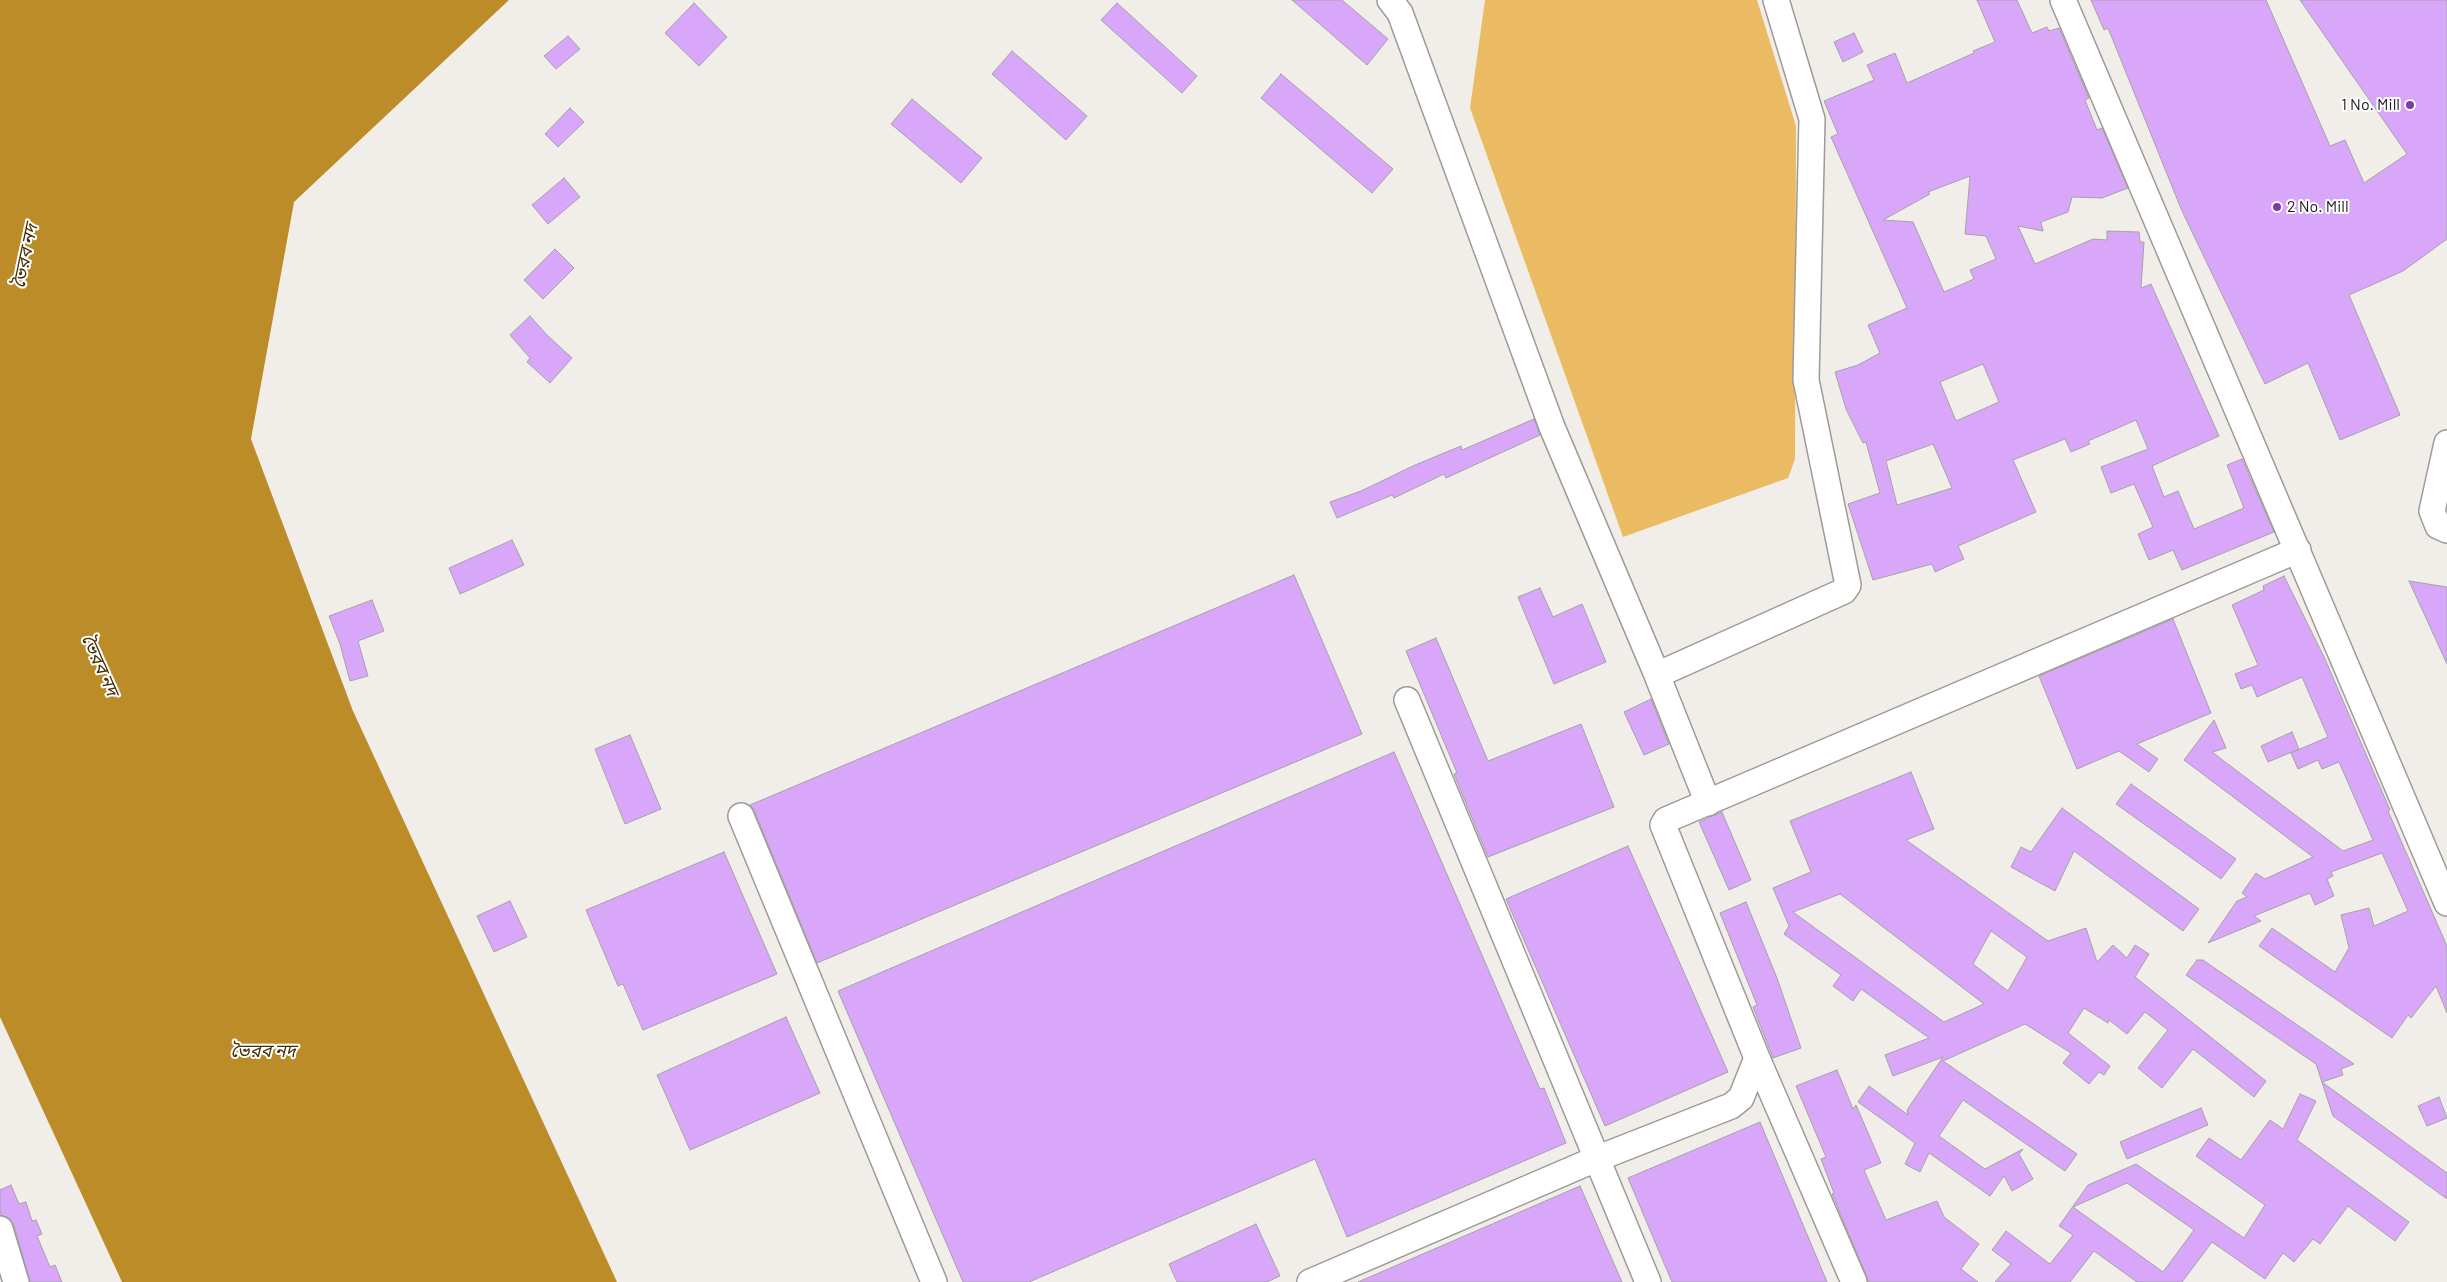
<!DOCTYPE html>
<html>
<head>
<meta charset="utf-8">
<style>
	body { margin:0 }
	canvas { display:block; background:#f1eeea }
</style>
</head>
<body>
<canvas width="2447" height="1282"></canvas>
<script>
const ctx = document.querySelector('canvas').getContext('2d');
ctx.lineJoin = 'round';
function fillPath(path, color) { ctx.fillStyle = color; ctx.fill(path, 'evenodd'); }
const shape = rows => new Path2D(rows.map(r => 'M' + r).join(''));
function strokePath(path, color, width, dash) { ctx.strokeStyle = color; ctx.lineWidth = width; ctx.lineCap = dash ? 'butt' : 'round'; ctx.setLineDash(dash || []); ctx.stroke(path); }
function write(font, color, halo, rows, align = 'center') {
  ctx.font = font + ' Barlow,"Noto Sans Bengali",sans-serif'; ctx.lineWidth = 4; ctx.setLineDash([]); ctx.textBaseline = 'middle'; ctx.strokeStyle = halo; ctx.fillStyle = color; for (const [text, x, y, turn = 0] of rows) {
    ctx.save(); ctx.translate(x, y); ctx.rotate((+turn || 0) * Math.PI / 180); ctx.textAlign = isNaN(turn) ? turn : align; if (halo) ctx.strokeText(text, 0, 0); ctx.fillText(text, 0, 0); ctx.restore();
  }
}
fillPath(shape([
	[1485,0,1757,0,1796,126,1795,459,1788,478,1623,537,1470,108]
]), '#ebbb63');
fillPath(shape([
	[0,0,509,0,294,202,251,439,353,711,617,1282,122,1282,0,1017]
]), '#bc8c29');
const building = shape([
	[1292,0,1342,0,1388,39,1367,65,1292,0],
	[1977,0,2017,0,2032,33,2047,27,2049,31,2059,28,2089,98,2085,100,2097,130,2102,128,2128,188,2102,198,2072,197,2068,212,2041,222,2043,231,2018,226,2035,264,2093,239,2107,240,2107,231,2139,232,2140,242,2144,242,2141,288,2151,284,2219,436,2152,466,2164,497,2178,491,2194,529,2244,508,2227,465,2242,459,2274,532,2182,570,2173,550,2149,560,2138,534,2153,527,2134,484,2111,493,2101,467,2148,449,2136,420,2088,441,2090,444,2071,452,2065,439,2013,460,2036,512,1958,546,1964,559,1935,572,1932,564,1873,580,1848,504,1880,493,1866,442,1863,443,1846,409,1835,372,1858,365,1880,353,1868,325,1907,308,1831,137,1838,134,1824,101,1874,80,1867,65,1895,53,1907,83,1974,53,1973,51,1995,42,1977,0],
	[1970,176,1965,234,1986,236,1996,259,1970,270,1974,279,1944,292,1913,222,1883,220,1930,194,1928,192,1970,176],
	[1983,364,1999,402,1956,421,1940,382,1983,364],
	[1933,444,1952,488,1897,505,1886,461,1933,444],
	[2091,0,2266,0,2330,146,2345,140,2364,183,2407,154,2300,0,2447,0,2447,239,2403,271,2349,295,2400,415,2340,440,2308,363,2265,384,2182,211,2108,28,2104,30,2091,0],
	[694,3,727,37,699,66,665,33,694,3],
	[1117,3,1197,76,1182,93,1101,20,1117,3],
	[1854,33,1863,52,1843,62,1834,42,1854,33],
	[568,36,580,49,556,69,544,56,568,36],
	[1012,51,1087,116,1066,140,992,74,1012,51],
	[1281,74,1393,169,1372,193,1261,98,1281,74],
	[912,99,982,158,961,183,891,124,912,99],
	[570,108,584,122,558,147,545,134,570,108],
	[564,178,580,197,548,224,532,205,564,178],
	[555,249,574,268,543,299,524,280,555,249],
	[530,316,547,335,572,358,550,383,527,362,530,358,510,335,530,316],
	[1534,419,1540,435,1446,478,1444,474,1394,498,1392,495,1337,518,1330,502,1361,491,1415,465,1461,446,1462,450,1534,419],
	[512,540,524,565,460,594,449,568,512,540],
	[1294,575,1362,734,817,963,754,810,750,805,1294,575],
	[2284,576,2325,659,2390,810,2388,811,2447,946,2447,1013,2436,986,2411,1018,2408,1015,2392,1038,2259,946,2272,928,2335,972,2349,948,2341,915,2369,908,2374,926,2408,911,2382,853,2331,872,2333,876,2327,879,2334,896,2315,905,2310,893,2254,916,2261,921,2208,943,2237,901,2247,897,2242,893,2256,873,2265,879,2313,857,2184,760,2214,720,2226,748,2212,752,2343,851,2373,840,2339,762,2322,769,2318,760,2298,769,2291,753,2328,737,2302,677,2257,697,2252,685,2241,689,2235,674,2258,665,2232,605,2264,590,2263,586,2284,576],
	[2409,581,2447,587,2447,664,2409,581],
	[1540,588,1553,617,1582,604,1606,662,1554,684,1518,597,1540,588],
	[372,600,384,631,358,641,368,676,350,681,340,644,329,616,372,600],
	[2173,619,2211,713,2137,744,2158,759,2149,772,2119,751,2077,769,2039,676,2173,619],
	[1436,638,1488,761,1581,724,1614,807,1488,857,1454,774,1457,773,1406,651,1436,638],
	[1651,699,1669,744,1644,755,1624,712,1651,699],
	[2292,732,2299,749,2268,762,2261,746,2292,732],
	[630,735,661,809,625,824,595,749,630,735],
	[1394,752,1540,1089,1544,1088,1566,1143,1347,1237,1315,1159,1029,1282,963,1282,838,991,1394,752],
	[1911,772,1934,829,1906,840,2048,941,2086,928,2097,962,2113,945,2127,958,2135,945,2149,954,2135,977,2266,1081,2254,1097,2193,1049,2162,1088,2138,1068,2168,1030,2145,1012,2127,1034,2109,1020,2108,1023,2084,1008,2068,1033,2110,1066,2104,1075,2099,1072,2089,1084,2063,1063,2071,1053,2025,1024,1943,1061,2077,1154,2065,1171,1963,1100,1939,1136,1985,1169,2023,1149,2019,1154,2033,1179,2012,1191,2004,1176,1990,1196,1929,1153,1920,1172,1905,1164,1915,1143,1858,1102,1869,1086,1908,1115,1907,1110,1943,1057,1893,1076,1885,1055,1929,1038,1861,989,1853,1001,1833,986,1841,975,1784,934,1789,926,1773,888,1811,872,1790,821,1911,772],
	[1840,894,1984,1004,1944,1022,1793,912,1840,894],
	[1991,931,2027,957,2008,991,1973,964,1991,931],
	[2131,784,2236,859,2221,879,2116,804,2131,784],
	[2062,808,2199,909,2183,931,2074,851,2055,891,2011,867,2021,847,2031,852,2062,808],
	[1722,812,1751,880,1729,890,1699,822,1722,812],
	[1628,846,1728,1072,1605,1126,1506,899,1628,846],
	[724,852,777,974,643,1030,623,984,618,986,586,910,724,852],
	[510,901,527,937,494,952,477,916,510,901],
	[1746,902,1777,978,1801,1048,1773,1058,1753,1007,1757,1005,1720,913,1746,902],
	[2197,960,2203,960,2354,1064,2341,1069,2343,1075,2322,1082,2447,1173,2447,1199,2333,1116,2316,1064,2186,975,2197,960],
	[786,1017,820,1093,690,1150,657,1075,786,1017],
	[1837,1070,1853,1109,1856,1105,1881,1163,1864,1170,1886,1220,1937,1201,1944,1217,1979,1244,1961,1269,1978,1282,1869,1282,1832,1194,1834,1193,1821,1159,1826,1157,1796,1086,1837,1070],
	[2300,1094,2316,1101,2297,1140,2409,1222,2395,1241,2348,1206,2320,1244,2313,1239,2294,1262,2283,1253,2265,1279,2212,1242,2182,1282,2137,1282,2094,1251,2070,1282,1995,1282,2011,1264,1992,1250,2006,1231,2050,1264,2073,1235,2059,1226,2088,1185,2136,1164,2244,1238,2265,1205,2196,1156,2209,1138,2241,1160,2270,1120,2283,1129,2300,1094],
	[2127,1183,2194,1230,2163,1272,2073,1207,2127,1183],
	[2439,1097,2447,1118,2427,1126,2418,1106,2439,1097],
	[2201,1108,2208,1125,2127,1159,2120,1142,2201,1108],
	[1760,1122,1827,1282,1672,1282,1628,1178,1760,1122],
	[11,1185,19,1204,26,1202,32,1221,36,1220,42,1234,37,1236,50,1267,55,1265,62,1282,30,1282,14,1225,9,1218,1,1215,0,1211,0,1190,11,1185],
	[1580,1186,1622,1282,1358,1282,1580,1186],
	[1256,1224,1280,1276,1267,1282,1177,1282,1169,1264,1256,1224]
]);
fillPath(building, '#d9a7f9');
strokePath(building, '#a5a2a6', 1);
const minor = shape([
	[1390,0,1400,13,1552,427,1657,675],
	[2063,0,2447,903],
	[2447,443,2432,511,2438,526,2447,530],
	[1407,700,1648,1282],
	[1708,803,1657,675,1844,591,1848,585,1806,380,1812,119,1776,0],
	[741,816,934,1282],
	[0,1229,16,1282],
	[1310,1282,1596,1159,1731,1106,1741,1098,1757,1058],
	[1854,1282,1757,1058,1663,825,1666,820,2298,550]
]);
strokePath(minor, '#9d9a97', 28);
strokePath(minor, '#fff', 25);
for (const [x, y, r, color] of [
	[2410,105,5,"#8238aa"],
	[2277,207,5,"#8238aa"]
]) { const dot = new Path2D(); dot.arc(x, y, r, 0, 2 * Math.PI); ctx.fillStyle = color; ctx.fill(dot); strokePath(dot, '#fff', 2); }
write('16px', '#1f1e1d', '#fff', [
	["1 No. Mill",2400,105],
	["2 No. Mill",2287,207,"left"]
], 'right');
write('italic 18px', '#432f05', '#fff', [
	["ভৈরব নদ",25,256,-78],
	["ভৈরব নদ",100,665,66],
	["ভৈরব নদ",263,1051]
]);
</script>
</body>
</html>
